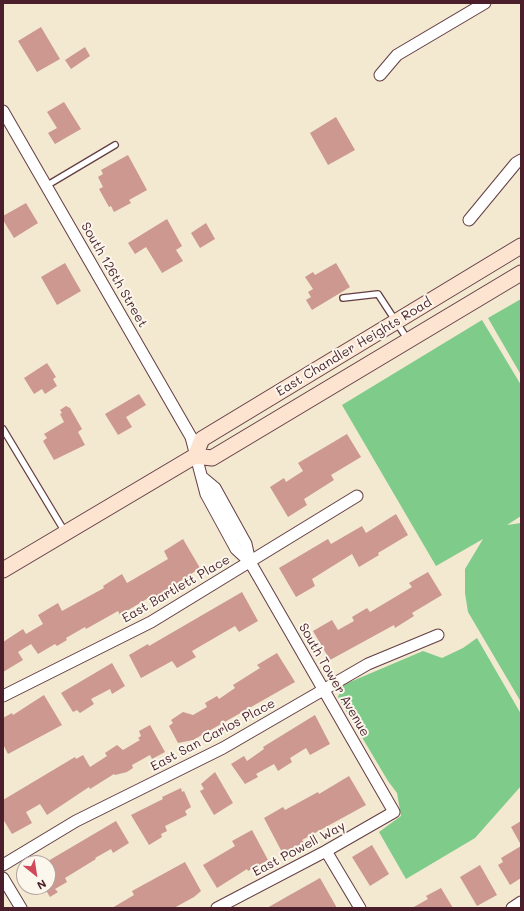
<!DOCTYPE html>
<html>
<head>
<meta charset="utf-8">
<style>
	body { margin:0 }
	#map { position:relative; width:524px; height:911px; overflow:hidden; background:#f3e8d0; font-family:Mali,sans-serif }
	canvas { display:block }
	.frame { position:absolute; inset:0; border:4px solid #4a1f2b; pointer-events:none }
	.north { position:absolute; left:16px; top:855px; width:40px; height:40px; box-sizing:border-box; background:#fbf7ec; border:1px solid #b4a19f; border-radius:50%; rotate:150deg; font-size:11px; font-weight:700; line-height:16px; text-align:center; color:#4a1f2b }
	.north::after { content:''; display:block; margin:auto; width:14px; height:18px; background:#d1495b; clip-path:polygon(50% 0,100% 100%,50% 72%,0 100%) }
</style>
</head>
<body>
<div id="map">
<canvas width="524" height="911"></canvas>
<div class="frame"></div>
<div class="north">N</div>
</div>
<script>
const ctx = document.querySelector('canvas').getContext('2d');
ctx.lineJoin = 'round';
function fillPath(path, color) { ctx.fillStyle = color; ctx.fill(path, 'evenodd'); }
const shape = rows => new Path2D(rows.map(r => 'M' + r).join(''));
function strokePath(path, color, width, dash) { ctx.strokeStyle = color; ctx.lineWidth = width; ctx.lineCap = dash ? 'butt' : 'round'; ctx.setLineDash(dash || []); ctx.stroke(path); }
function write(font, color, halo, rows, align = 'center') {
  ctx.font = font + ' Mali,sans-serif'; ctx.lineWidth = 4; ctx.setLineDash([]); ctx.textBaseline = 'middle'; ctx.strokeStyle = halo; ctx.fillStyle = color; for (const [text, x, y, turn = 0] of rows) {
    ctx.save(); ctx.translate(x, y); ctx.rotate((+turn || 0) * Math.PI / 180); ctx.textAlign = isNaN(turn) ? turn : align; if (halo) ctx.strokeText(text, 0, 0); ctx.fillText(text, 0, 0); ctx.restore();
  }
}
fillPath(shape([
	[521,299,521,375,488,318],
	[482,320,521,385,521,516,507,525,521,523,521,702,468,612,465,593,465,569,483,539,436,566,342,405],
	[477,638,521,714,521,786,475,838,406,879,379,832,401,816,397,793,388,781,338,697,343,685,423,651,442,658,463,648]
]), '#7ecb8a');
fillPath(shape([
	[41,27,60,59,37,72,18,41],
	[85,47,90,56,71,69,65,60],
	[64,102,81,129,55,144,48,133,57,128,47,112],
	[336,117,355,150,328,165,310,133],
	[128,155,147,190,129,200,131,203,114,212,111,206,109,207,99,189,103,187,98,177,103,174,101,170],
	[26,203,38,223,14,238,3,220,3,216],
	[167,219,182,246,176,250,183,261,162,273,146,247,135,254,128,243],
	[206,223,215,239,200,248,191,233],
	[65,263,81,291,57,305,41,277],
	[336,263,350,287,312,310,306,300,311,297,308,292,313,289,305,277,313,272,315,275],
	[47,363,56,377,53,379,57,386,45,394,42,389,34,394,24,378],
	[139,394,146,405,126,417,132,427,118,435,105,414],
	[66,406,70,408,82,429,78,432,85,445,54,460,43,441,47,438,44,434,64,422,60,414,62,413,60,410],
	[347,434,361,457,331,475,334,480,304,499,307,505,288,517,270,487,284,478,286,482,303,471,298,463],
	[396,514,408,535,378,553,379,555,359,567,352,554,312,579,315,586,296,597,279,568,328,539,331,544,362,526,366,533],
	[183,539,200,568,152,600,150,597,120,615,118,611,86,629,85,627,66,638,67,640,57,646,55,644,38,654,31,644,18,652,23,660,3,672,3,642,23,629,26,634,43,624,38,615,58,603,62,611,104,588,103,586,122,574,127,583,168,559,164,551],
	[428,572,442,595,412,613,414,616,395,628,394,625,330,660,313,631,332,620,338,630,354,621,352,617,367,608,370,612,412,587,409,583],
	[242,592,258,621,239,632,235,626,192,651,196,657,177,668,172,661,141,678,129,655,148,644,149,646],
	[277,653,295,682,193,740,178,743,169,726,173,723,171,720,183,712,193,715,207,707,205,703,217,696,219,699,235,688,233,685,260,668,257,665],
	[112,663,125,686,112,694,110,689,91,699,94,704,80,713,77,710,73,712,61,693],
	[44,695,62,725,8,754,3,744,3,718,12,713,13,715],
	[315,715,330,744,310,755,306,748,290,758,292,762,278,771,274,764,256,774,258,777,245,784,231,764,244,756,247,761,264,749,263,747],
	[150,725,165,752,152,759,150,755,132,765,133,768,127,772,115,775,114,774,90,789,89,787,47,815,40,804,26,812,32,823,12,834,3,819,3,800,75,757,76,759,83,755,90,767,107,756,105,753,117,745,123,750,140,740,138,738,141,736,139,731],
	[215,772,233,803,214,815,200,791,204,789,201,784],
	[349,776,366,805,302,840,304,843,283,854,264,818,283,807,285,810,318,792,319,794],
	[181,788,182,792,184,791,191,807,185,811,187,815,165,826,167,831,161,834,162,837,149,845,131,815,163,799,162,797],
	[116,821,129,843,113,853,111,849,95,858,96,859,65,878,67,882,55,889,58,892,50,897,44,887,48,887,48,861],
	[521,821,521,845,511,827],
	[252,830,268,860,248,871,247,869,217,888,203,865,235,846,232,841],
	[372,845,389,874,370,886,352,857],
	[521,846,521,878,510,885,498,865,503,862,501,858],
	[185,862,201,891,194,897,174,908,112,908,134,895,132,891],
	[480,865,497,895,477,906,460,877],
	[320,878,337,908,267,908,288,896],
	[441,888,453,908,412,908,428,899,426,896]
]), '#cc9890');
const service = shape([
	[46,186,115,145],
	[343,298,378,294,408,340],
	[3,429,65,532]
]);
const minor = shape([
	[380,75,397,55,485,3],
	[3,111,191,437,206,494,236,549,250,562,394,812,326,851,217,908],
	[469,220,516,163,521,160],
	[203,478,215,488,246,544,250,562],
	[3,696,151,622,357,496],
	[326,851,360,908],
	[3,865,76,821,223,748,368,664,438,635],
	[3,878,21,908],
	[512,908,521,902]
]);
const secondary = shape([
	[195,456,212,458,521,273],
	[3,570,195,456,202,439,521,246]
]);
strokePath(service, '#633d44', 8);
strokePath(minor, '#633d44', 13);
strokePath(secondary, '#633d44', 17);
strokePath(service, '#fff', 5.5);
strokePath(minor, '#fff', 11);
strokePath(secondary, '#fde4d1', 15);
write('13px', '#4a1f2b', '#fbf7ec', [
	["South 126th Street",114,275,60],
	["East Chandler Heights Road",354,347,-31],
	["East Bartlett Place",176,589,-30],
	["South Tower Avenue",334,680,60],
	["East San Carlos Place",213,735,-28],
	["East Powell Way",299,849,-28]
]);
</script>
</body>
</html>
